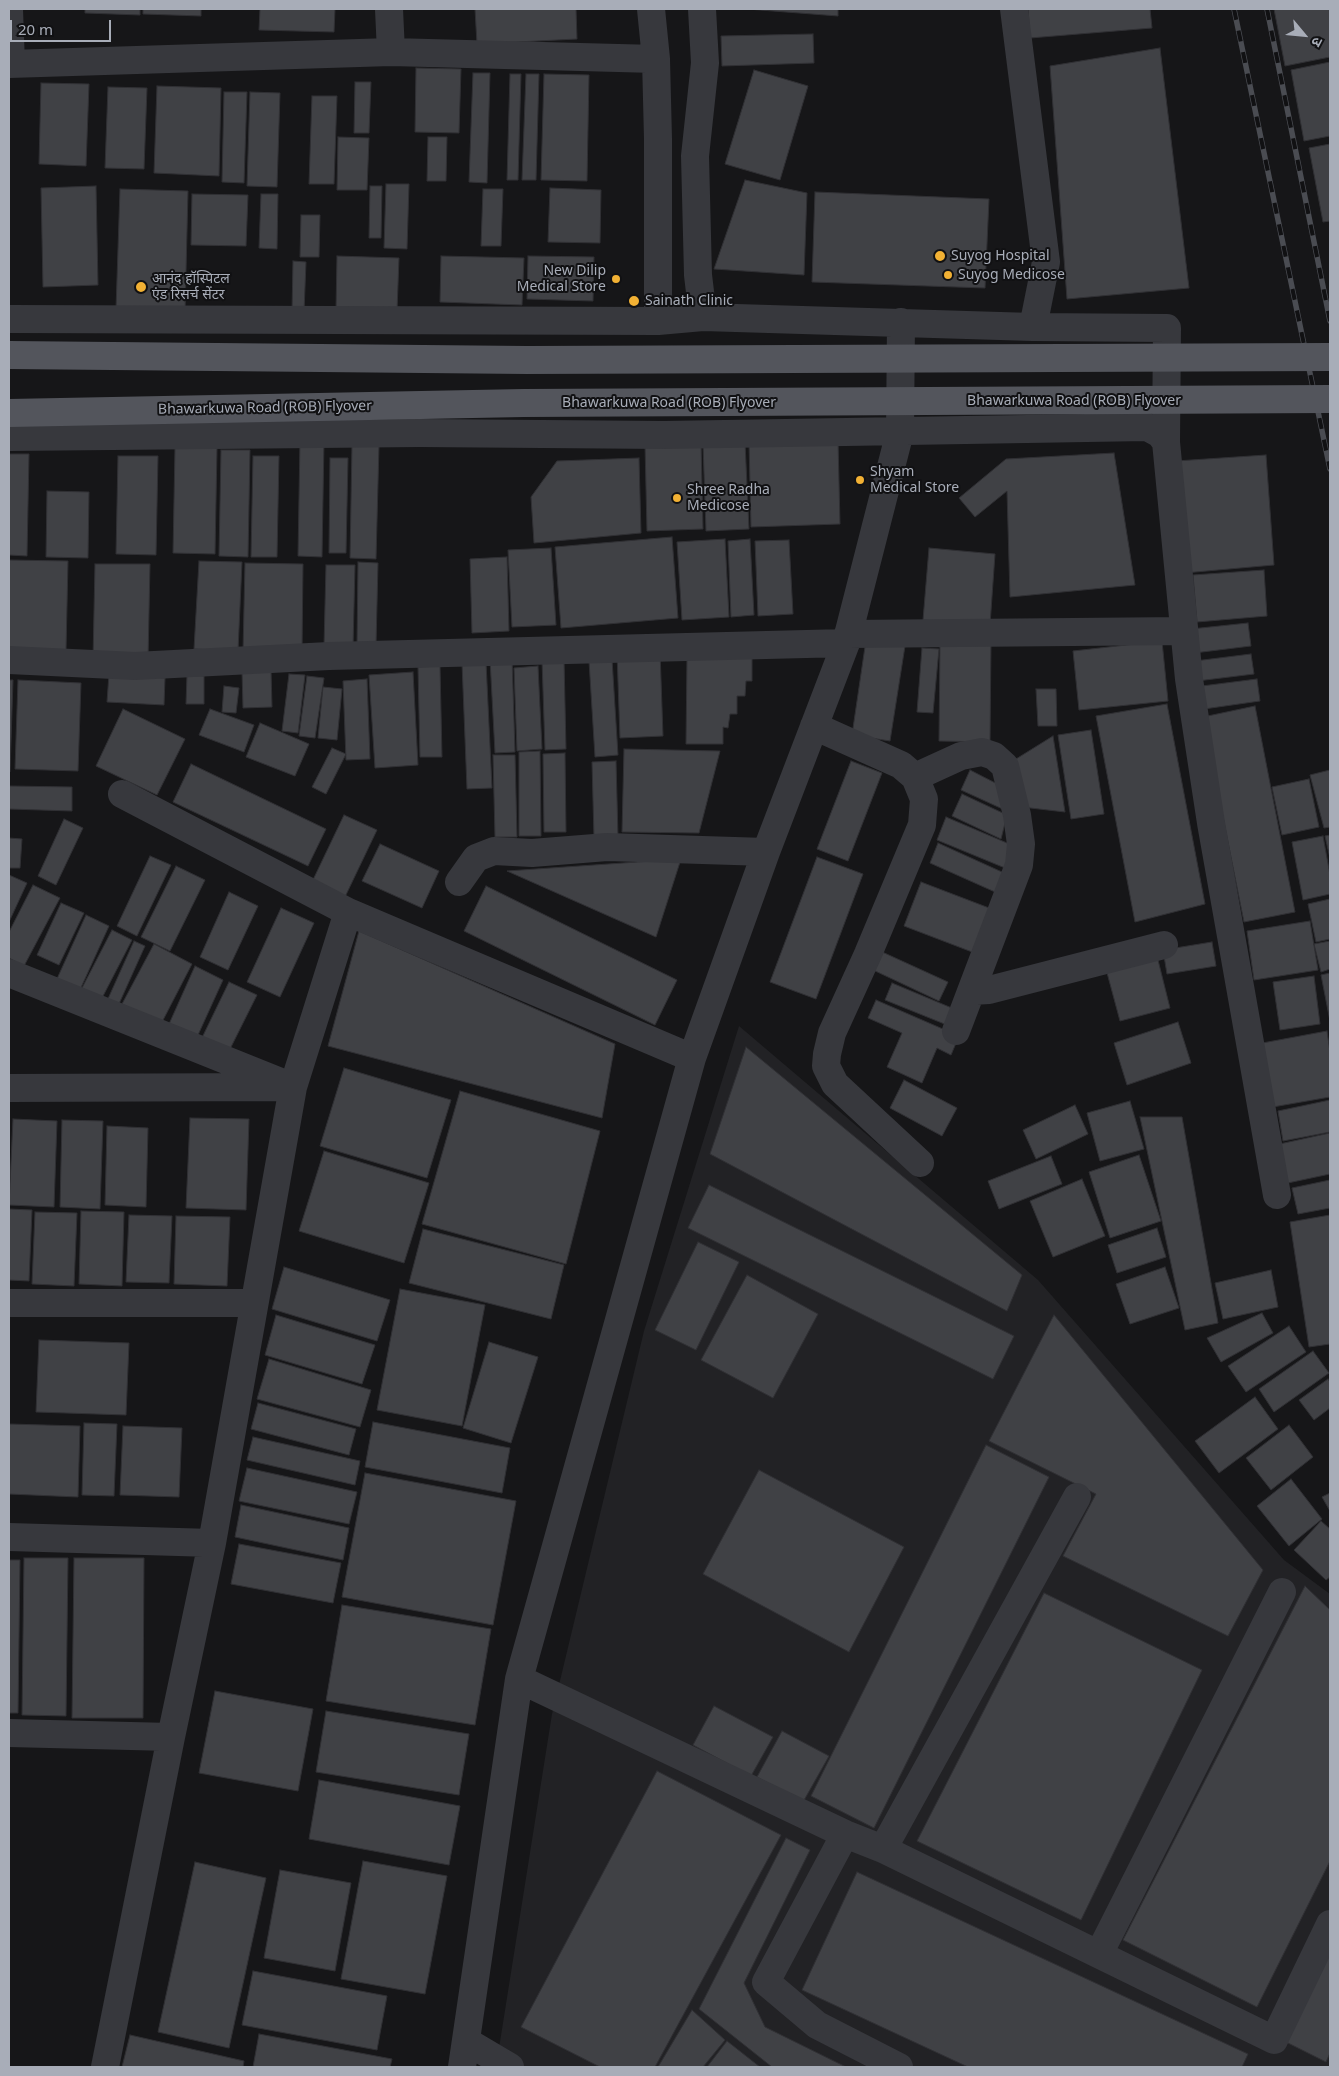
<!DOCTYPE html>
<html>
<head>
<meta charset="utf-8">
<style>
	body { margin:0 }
	#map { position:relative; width:1339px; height:2076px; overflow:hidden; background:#161618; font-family:"Noto Sans","Noto Sans Devanagari",sans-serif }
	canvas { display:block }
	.frame { position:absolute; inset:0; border:10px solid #a8adb8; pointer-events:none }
	.north { position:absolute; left:1279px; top:10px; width:50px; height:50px; -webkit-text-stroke:4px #111113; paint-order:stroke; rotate:118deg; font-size:14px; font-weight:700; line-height:20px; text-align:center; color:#a8adb8 }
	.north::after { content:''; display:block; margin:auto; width:18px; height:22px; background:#a8adb8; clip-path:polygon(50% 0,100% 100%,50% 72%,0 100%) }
	.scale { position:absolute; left:10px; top:20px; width:101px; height:22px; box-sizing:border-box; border:2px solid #a8adb8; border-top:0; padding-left:6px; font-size:15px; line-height:18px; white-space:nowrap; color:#a8adb8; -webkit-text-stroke:4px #111113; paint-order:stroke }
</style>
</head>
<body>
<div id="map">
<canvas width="1339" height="2076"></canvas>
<div class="frame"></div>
<div class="north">उ</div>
<div class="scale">20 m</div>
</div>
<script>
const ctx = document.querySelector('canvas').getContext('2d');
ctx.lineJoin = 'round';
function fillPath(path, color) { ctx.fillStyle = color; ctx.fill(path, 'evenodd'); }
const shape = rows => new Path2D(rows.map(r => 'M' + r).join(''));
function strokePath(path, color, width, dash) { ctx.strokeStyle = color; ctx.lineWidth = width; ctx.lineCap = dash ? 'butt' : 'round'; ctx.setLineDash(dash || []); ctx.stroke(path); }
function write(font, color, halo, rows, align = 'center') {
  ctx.font = font + ' "Noto Sans","Noto Sans Devanagari",sans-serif'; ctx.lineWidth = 4; ctx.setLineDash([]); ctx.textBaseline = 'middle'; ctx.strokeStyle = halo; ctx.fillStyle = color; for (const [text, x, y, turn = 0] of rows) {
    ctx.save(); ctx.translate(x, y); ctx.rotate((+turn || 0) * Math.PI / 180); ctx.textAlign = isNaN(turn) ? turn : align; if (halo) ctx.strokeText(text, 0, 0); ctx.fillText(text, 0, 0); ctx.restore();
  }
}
fillPath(shape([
	[739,1026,1038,1280,1284,1560,1330,1594,1330,2067,496,2067,552,1714,644,1331]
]), '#222225');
const building = shape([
	[85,9,140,9,140,15,85,13,85,9],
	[143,9,201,9,201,16,143,14,143,9],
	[260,9,335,9,334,32,259,30,260,9],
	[475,9,576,9,577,39,477,44,475,9],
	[747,9,838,9,838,16,747,9],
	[1028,9,1150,9,1152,28,1030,38,1028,9],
	[1274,9,1330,9,1330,57,1285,66,1274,9],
	[813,34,814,63,722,66,721,36,813,34],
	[1160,48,1189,288,1067,299,1050,66,1160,48],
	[1330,62,1330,136,1304,141,1291,70,1330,62],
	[416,68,461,69,459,133,415,132,416,68],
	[754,70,808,86,780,180,725,164,754,70],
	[473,73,490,73,487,183,469,182,473,73],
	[510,74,521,74,518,180,507,180,510,74],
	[526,74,539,74,536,180,522,180,526,74],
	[544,74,589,75,587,181,541,180,544,74],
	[355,82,371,82,369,133,354,133,355,82],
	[41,83,89,84,86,166,39,164,41,83],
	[157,86,221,88,219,176,154,173,157,86],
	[108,87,147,88,144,169,105,168,108,87],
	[224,92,247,92,244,183,222,182,224,92],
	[250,92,280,93,277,187,247,186,250,92],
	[312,96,337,96,334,184,309,184,312,96],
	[338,137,369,138,367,190,337,190,338,137],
	[428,137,447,137,446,181,427,181,428,137],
	[1330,144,1330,221,1323,222,1309,148,1330,144],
	[745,180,807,193,804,275,714,269,745,180],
	[386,184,409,184,407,249,384,248,386,184],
	[96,186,98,285,43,287,41,188,96,186],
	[370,186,382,186,381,238,369,238,370,186],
	[550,188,601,190,600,243,548,242,550,188],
	[120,189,188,191,185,311,116,309,120,189],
	[483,189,503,189,501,246,481,246,483,189],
	[815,192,989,199,985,288,812,282,815,192],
	[192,194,248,195,246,246,191,245,192,194],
	[261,194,278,194,277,249,259,248,261,194],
	[301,215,320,215,319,257,300,257,301,215],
	[337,256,399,258,397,311,336,310,337,256],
	[441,256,524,258,522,305,440,302,441,256],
	[528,256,594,257,593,301,527,299,528,256],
	[293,261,306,262,304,312,292,312,293,261],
	[300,440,324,440,322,557,298,556,300,440],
	[838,440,840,524,751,527,749,442,838,440],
	[745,442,749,529,706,531,703,444,745,442],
	[701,443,703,529,647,531,645,445,701,443],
	[352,445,379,445,376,559,350,558,352,445],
	[175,448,217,448,215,554,173,553,175,448],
	[221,450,250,450,248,557,219,556,221,450],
	[1114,453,1135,585,1010,597,1007,491,975,517,959,498,1006,459,1114,453],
	[9,454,29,454,27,556,9,555,9,454],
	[1266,455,1274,565,1184,573,1176,461,1266,455],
	[118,456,158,456,156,555,116,554,118,456],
	[253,456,279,456,277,557,251,557,253,456],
	[330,458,348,458,346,553,329,553,330,458],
	[639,458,641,533,534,543,531,497,557,461,639,458],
	[47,491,89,492,88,558,46,557,47,491],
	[672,537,678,618,561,628,555,547,672,537],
	[725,539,729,617,682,620,677,542,725,539],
	[750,539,754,615,731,617,728,541,750,539],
	[789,540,793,614,758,616,755,541,789,540],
	[551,548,556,625,512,627,508,550,551,548],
	[929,548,995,554,990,625,923,620,929,548],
	[507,557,509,631,472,633,470,559,507,557],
	[9,560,68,561,66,650,9,650,9,560],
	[199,561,242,562,238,651,194,649,199,561],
	[358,562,378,563,376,645,357,645,358,562],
	[245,563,303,564,302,652,243,651,245,563],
	[95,564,150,564,148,660,93,659,95,564],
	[326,565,355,565,353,647,324,646,326,565],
	[1264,570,1267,616,1197,622,1193,575,1264,570],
	[1248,623,1251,646,1194,653,1191,629,1248,623],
	[866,640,905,646,890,741,852,735,866,640],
	[1162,641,1168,701,1079,710,1073,651,1162,641],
	[940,642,991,642,990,742,939,741,940,642],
	[922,648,939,649,933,713,917,712,922,648],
	[660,651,663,736,620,738,617,653,660,651],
	[1251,654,1254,674,1197,681,1195,661,1251,654],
	[512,658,515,752,495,753,490,659,512,658],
	[687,658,752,658,752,681,746,681,745,696,737,696,737,714,730,714,728,728,723,727,723,744,686,744,687,658],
	[564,659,566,749,545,750,542,660,564,659],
	[612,659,618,755,595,757,589,661,612,659],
	[486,662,492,788,467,789,462,663,486,662],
	[440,666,442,757,420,757,418,667,440,666],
	[538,666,542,749,517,751,514,668,538,666],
	[271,670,272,707,243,708,242,671,271,670],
	[413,672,418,765,375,768,369,675,413,672],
	[109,674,165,678,164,705,107,702,109,674],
	[289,674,305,675,298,733,282,731,289,674],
	[187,675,204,676,204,704,186,704,187,675],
	[307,676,324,678,315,738,299,736,307,676],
	[367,679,370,759,346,760,343,681,367,679],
	[1257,679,1260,701,1197,710,1194,687,1257,679],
	[9,680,13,680,10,772,9,772,9,680],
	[18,680,81,683,78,771,15,769,18,680],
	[224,686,239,688,236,713,222,712,224,686],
	[323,687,342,689,337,740,318,738,323,687],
	[1036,689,1056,689,1057,726,1038,726,1036,689],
	[1167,704,1205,904,1135,922,1096,716,1167,704],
	[1255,706,1295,912,1244,922,1203,717,1255,706],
	[123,709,185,739,157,795,96,766,123,709],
	[210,709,254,725,244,752,199,735,210,709],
	[260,723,309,744,295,776,246,757,260,723],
	[1091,730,1104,814,1071,819,1058,735,1091,730],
	[1053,736,1065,812,1022,807,1016,759,1053,736],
	[332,748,346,754,326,794,312,787,332,748],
	[624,749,720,751,699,833,622,832,624,749],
	[540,751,541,836,519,836,519,752,540,751],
	[565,753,566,832,544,832,543,754,565,753],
	[493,755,515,755,517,837,495,837,493,755],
	[616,761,618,837,594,838,592,762,616,761],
	[851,761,882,773,848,861,817,849,851,761],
	[191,764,326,829,308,866,173,802,191,764],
	[970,770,1007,789,1007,811,961,790,970,770],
	[1330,770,1330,827,1324,828,1310,775,1330,770],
	[1309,779,1319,827,1282,835,1272,787,1309,779],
	[9,786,72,787,72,811,9,809,9,786],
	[962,794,1007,815,1001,839,952,816,962,794],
	[344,815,377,830,344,899,311,884,344,815],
	[946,817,1014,846,1005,868,937,840,946,817],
	[64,819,83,828,56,885,38,876,64,819],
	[1330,835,1330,858,1325,836,1330,835],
	[1323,836,1330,875,1330,894,1303,900,1292,842,1323,836],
	[9,838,22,839,20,868,9,868,9,838],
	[938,843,1013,877,1004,896,930,863,938,843],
	[380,844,439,871,422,908,362,881,380,844],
	[150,856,171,865,137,936,117,926,150,856],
	[817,857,863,874,816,999,770,982,817,857],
	[681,859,656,937,507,871,681,859],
	[176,866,205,880,170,951,141,937,176,866],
	[9,875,27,883,9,922,9,875],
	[921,882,997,911,980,955,904,926,921,882],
	[33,885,60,898,24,966,9,958,9,932,33,885],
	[486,886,677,980,655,1025,464,931,486,886],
	[229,892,258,906,228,970,200,957,229,892],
	[1330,899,1330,939,1316,942,1308,904,1330,899],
	[61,903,84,913,59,965,37,955,61,903],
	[281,908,314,923,280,997,247,982,281,908],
	[86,915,109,926,79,992,56,981,86,915],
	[1310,921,1318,970,1254,980,1247,931,1310,921],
	[112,930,132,940,102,998,82,988,112,930],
	[359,931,615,1044,602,1118,328,1046,359,931],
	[134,941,145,946,118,1006,107,1001,134,941],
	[1330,941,1330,969,1321,972,1314,944,1330,941],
	[1212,942,1216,966,1167,974,1163,950,1212,942],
	[154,944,192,964,161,1024,122,1004,154,944],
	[880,951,948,982,939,1001,871,969,880,951],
	[1157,956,1170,1008,1120,1021,1106,969,1157,956],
	[195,966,223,980,193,1046,165,1033,195,966],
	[1330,973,1330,1021,1321,975,1330,973],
	[1314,976,1320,1024,1280,1030,1273,982,1314,976],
	[229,982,257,995,225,1059,198,1046,229,982],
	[892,983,959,1011,952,1027,885,1000,892,983],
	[876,1000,959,1036,951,1055,937,1048,922,1083,887,1067,902,1033,868,1018,876,1000],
	[1178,1022,1191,1063,1127,1085,1114,1043,1178,1022],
	[1327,1031,1330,1052,1330,1097,1267,1108,1257,1044,1327,1031],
	[746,1047,1022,1275,1007,1311,710,1154,746,1047],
	[344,1068,451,1100,427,1178,320,1146,344,1068],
	[904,1080,957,1108,942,1136,890,1108,904,1080],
	[460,1091,600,1131,566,1264,422,1224,460,1091],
	[1330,1100,1330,1132,1283,1141,1278,1111,1330,1100],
	[1130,1101,1144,1149,1100,1161,1087,1113,1130,1101],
	[1075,1105,1088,1134,1036,1159,1023,1130,1075,1105],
	[1140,1117,1182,1117,1218,1323,1185,1330,1140,1117],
	[190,1118,249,1119,246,1210,186,1208,190,1118],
	[13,1119,57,1121,54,1207,9,1205,13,1119],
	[62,1120,103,1121,100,1209,60,1207,62,1120],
	[107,1126,148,1128,146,1207,105,1205,107,1126],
	[1330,1133,1330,1174,1283,1184,1275,1145,1330,1133],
	[324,1151,429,1183,404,1263,299,1231,324,1151],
	[1139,1155,1161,1221,1110,1238,1089,1172,1139,1155],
	[1051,1156,1062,1184,999,1209,988,1181,1051,1156],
	[1082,1179,1105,1236,1053,1257,1030,1201,1082,1179],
	[1330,1180,1330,1208,1298,1214,1292,1188,1330,1180],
	[709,1185,1014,1336,993,1379,688,1228,709,1185],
	[9,1209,32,1210,29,1281,9,1280,9,1209],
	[81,1211,124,1212,122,1286,79,1284,81,1211],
	[35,1212,77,1213,74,1286,32,1284,35,1212],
	[129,1215,172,1216,169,1283,126,1282,129,1215],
	[1330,1215,1330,1344,1309,1347,1290,1222,1330,1215],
	[176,1216,230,1217,227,1286,174,1284,176,1216],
	[1157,1228,1166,1257,1117,1273,1108,1245,1157,1228],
	[423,1229,564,1265,551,1319,409,1283,423,1229],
	[698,1242,739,1262,696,1350,655,1330,698,1242],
	[284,1267,390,1300,377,1341,272,1309,284,1267],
	[1165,1267,1179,1308,1130,1324,1116,1284,1165,1267],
	[1271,1270,1278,1307,1223,1319,1215,1283,1271,1270],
	[747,1275,818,1314,773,1398,701,1360,747,1275],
	[400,1289,485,1305,462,1426,377,1410,400,1289],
	[1262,1313,1273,1333,1221,1362,1207,1338,1262,1313],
	[276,1315,375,1345,362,1384,265,1355,276,1315],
	[1054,1315,1263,1570,1228,1636,1063,1556,1096,1494,989,1441,1054,1315],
	[1289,1326,1306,1352,1246,1392,1228,1366,1289,1326],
	[39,1340,129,1343,126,1415,36,1412,39,1340],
	[489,1342,538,1357,511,1443,463,1428,489,1342],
	[1313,1351,1329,1373,1274,1412,1259,1389,1313,1351],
	[269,1359,371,1390,360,1427,257,1399,269,1359],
	[1328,1379,1330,1382,1330,1408,1314,1420,1299,1400,1328,1379],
	[1255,1397,1278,1429,1219,1473,1195,1441,1255,1397],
	[258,1403,356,1429,349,1455,251,1429,258,1403],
	[373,1422,510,1448,502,1493,365,1467,373,1422],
	[84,1423,117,1424,114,1496,82,1495,84,1423],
	[9,1424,80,1426,78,1497,9,1494,9,1424],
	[1289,1425,1313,1457,1271,1490,1246,1458,1289,1425],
	[123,1426,182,1428,179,1497,120,1495,123,1426],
	[253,1437,360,1461,355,1485,247,1460,253,1437],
	[986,1445,1049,1477,874,1828,811,1796,986,1445],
	[247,1468,357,1492,349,1524,239,1501,247,1468],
	[759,1470,904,1547,849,1652,703,1574,759,1470],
	[365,1473,516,1501,493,1625,342,1597,365,1473],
	[1291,1479,1322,1519,1289,1546,1257,1506,1291,1479],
	[1330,1493,1330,1511,1322,1497,1330,1493],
	[241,1505,349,1528,343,1560,235,1537,241,1505],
	[1321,1521,1330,1529,1330,1577,1326,1580,1294,1550,1321,1521],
	[239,1544,341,1563,333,1603,231,1584,239,1544],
	[24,1558,68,1558,66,1716,22,1715,24,1558],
	[74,1558,144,1558,143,1718,72,1718,74,1558],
	[9,1560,20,1560,18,1713,9,1713,9,1560],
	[1305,1586,1330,1610,1330,1861,1257,2007,1123,1940,1305,1586],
	[1044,1593,1202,1670,1081,1920,917,1841,1044,1593],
	[342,1605,491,1629,475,1725,326,1701,342,1605],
	[215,1691,313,1709,298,1791,199,1773,215,1691],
	[714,1706,773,1737,751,1776,693,1745,714,1706],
	[326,1711,469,1734,459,1795,316,1772,326,1711],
	[782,1731,829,1756,803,1802,757,1777,782,1731],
	[657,1771,781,1835,655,2067,600,2067,521,2027,657,1771],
	[319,1780,460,1806,449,1865,309,1839,319,1780],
	[786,1838,810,1850,744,1983,765,2027,846,2067,772,2067,699,2009,786,1838],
	[363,1861,447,1876,425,1994,341,1979,363,1861],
	[195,1862,266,1878,229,2048,158,2032,195,1862],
	[280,1870,351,1883,335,1971,264,1958,280,1870],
	[857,1872,1248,2054,1242,2067,968,2067,802,1990,857,1872],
	[1330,1947,1330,2053,1326,2062,1282,2040,1330,1947],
	[253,1971,387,1996,377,2050,242,2025,253,1971],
	[692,2010,725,2040,703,2067,658,2067,692,2010],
	[259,2034,392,2059,390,2067,253,2067,259,2034],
	[130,2035,244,2061,243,2067,122,2067,130,2035],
	[727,2041,760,2067,707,2067,727,2041]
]);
fillPath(building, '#404145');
strokePath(building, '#303034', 1);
strokePath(shape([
	[9,9,11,64],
	[389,9,391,52],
	[651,9,656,59,658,139,658,321],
	[702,9,705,63,695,156,698,275,703,317],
	[1014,9,1046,262,1033,327],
	[9,64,391,52,656,59],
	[9,319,658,321,703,317,1033,327,1167,328,1166,442],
	[9,437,420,433,664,435,1147,427,1160,434,1166,442,1189,679,1211,823,1277,1195],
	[848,634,1184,631],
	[9,660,135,666,329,656,846,643],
	[814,726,901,765,915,777,924,799,922,825,868,954,832,1033,827,1054,826,1066,835,1084,920,1163],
	[915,777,961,756,982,752,994,756,1005,766,1017,815,1021,844,1019,865,956,1031],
	[122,794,348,912,692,1058],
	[459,882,476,858,494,851,532,853,607,847,766,852],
	[9,973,293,1087],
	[972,991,989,990,1164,945],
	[9,1088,280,1087],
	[9,1303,254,1303],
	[9,1537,212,1543],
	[519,1679,845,1834,883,1849,1274,2040,1330,1924],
	[9,1733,171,1737],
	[845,1834,766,1982,817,2025,899,2067],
	[883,1849,1077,1497],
	[1099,1954,1282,1592],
	[466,2041,510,2067],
	[105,2067,171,1737,212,1543,293,1087,348,912],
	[462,2067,519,1679,692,1058,766,852,846,643,900,432,901,322]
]), '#37383d', 28);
const rail = shape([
	[1234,9,1330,469],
	[1267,9,1330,321]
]);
strokePath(rail, '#4a4c52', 5.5);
strokePath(rail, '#111113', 4, [11]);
strokePath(shape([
	[9,355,527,360,1330,357],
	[9,413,524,403,1330,399]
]), '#53555c', 28);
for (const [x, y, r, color] of [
	[940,256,6,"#f2b134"],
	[948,275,5,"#f2b134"],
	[616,279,5,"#f2b134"],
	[141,287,6,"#f2b134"],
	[634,301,6,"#f2b134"],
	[860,480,5,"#f2b134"],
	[677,498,5,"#f2b134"]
]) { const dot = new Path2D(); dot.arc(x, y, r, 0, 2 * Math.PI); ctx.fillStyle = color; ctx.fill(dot); strokePath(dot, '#111113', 2); }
write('14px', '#a8adb8', '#111113', [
	["Suyog Hospital",951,256],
	["New Dilip",606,271,"right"],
	["Medical Store",606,287,"right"],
	["Suyog Medicose",958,275],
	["आनंद हॉस्पिटल",152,279],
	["एंड रिसर्च सेंटर",152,295],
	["Sainath Clinic",645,301],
	["Shyam",870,472],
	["Medical Store",870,488],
	["Shree Radha",687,490],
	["Medicose",687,506]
], 'left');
write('14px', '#a8adb8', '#111113', [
	["Bhawarkuwa Road (ROB) Flyover",1074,401],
	["Bhawarkuwa Road (ROB) Flyover",669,403],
	["Bhawarkuwa Road (ROB) Flyover",265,408,-1]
]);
</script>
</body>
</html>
